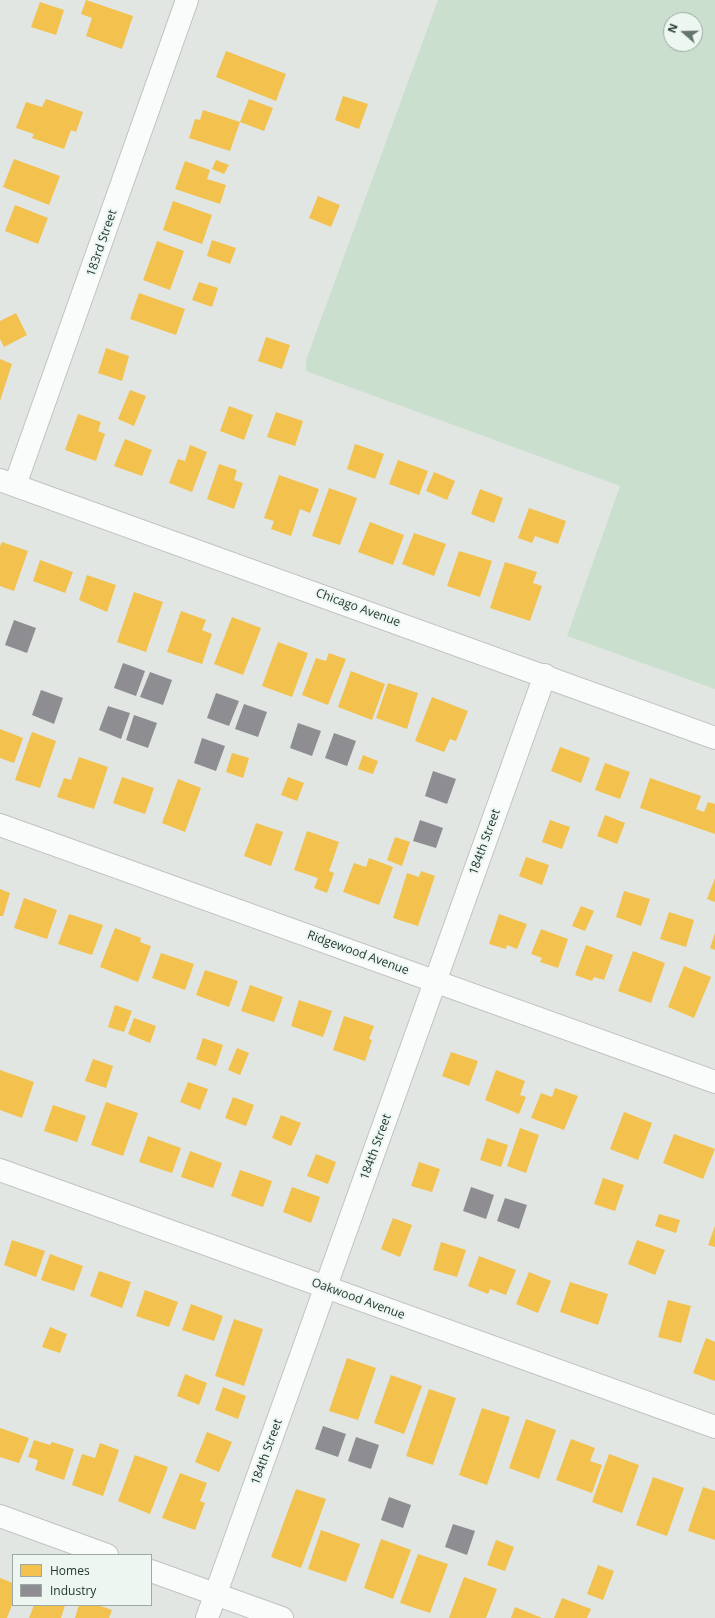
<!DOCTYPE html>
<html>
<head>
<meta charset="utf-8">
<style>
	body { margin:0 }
	#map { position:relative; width:715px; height:1618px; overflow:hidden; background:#e1e6e3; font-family:"Open Sans",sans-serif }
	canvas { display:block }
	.legend { position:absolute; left:12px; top:1554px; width:140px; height:52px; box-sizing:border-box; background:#eef6f1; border:1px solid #9caaa3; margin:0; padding:5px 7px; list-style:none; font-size:12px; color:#20382f }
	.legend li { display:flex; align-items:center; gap:8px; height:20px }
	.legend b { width:20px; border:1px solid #9caaa3 }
	.north { position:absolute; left:663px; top:12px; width:40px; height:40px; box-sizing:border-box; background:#eef6f1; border:1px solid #9caaa3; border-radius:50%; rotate:290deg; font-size:11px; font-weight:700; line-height:16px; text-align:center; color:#20382f }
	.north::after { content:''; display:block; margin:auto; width:14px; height:18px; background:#64756e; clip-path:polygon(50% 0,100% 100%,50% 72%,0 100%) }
</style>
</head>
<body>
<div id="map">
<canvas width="715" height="1618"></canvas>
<ul class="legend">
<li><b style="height:11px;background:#f2c14e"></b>Homes</li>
<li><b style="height:11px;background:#8d8d92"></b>Industry</li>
</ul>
<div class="north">N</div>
</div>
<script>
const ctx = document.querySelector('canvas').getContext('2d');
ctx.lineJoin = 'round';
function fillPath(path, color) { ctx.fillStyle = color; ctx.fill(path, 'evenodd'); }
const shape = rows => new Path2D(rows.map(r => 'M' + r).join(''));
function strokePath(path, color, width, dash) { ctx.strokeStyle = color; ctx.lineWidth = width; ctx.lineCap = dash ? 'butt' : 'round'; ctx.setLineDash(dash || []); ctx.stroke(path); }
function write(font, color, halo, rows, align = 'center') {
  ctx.font = font + ' "Open Sans",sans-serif'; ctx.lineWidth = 4; ctx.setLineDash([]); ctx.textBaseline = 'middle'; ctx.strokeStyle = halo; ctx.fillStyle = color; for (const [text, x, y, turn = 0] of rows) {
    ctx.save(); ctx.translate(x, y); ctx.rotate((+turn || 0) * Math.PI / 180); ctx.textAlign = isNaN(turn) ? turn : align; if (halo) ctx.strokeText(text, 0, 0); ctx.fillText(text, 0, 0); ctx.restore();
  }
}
fillPath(shape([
	[438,0,715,0,715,689,567,636,620,486,306,371,306,360],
	[671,20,695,20,695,44,671,44]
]), '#cadfce');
fillPath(shape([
	[86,0,133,16,122,49,86,36,92,18,81,14],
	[40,2,64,10,56,35,31,27],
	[226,51,286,74,276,101,216,77],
	[343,96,368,104,359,129,335,120],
	[46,99,83,112,76,132,71,130,64,149,32,138,34,134,16,128,26,102,42,107],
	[249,99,273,108,264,131,240,122],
	[203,110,240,122,230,151,189,138,195,119,200,120],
	[14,159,60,176,49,205,3,187],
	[216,160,229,165,224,174,212,169],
	[185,161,210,170,207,179,226,185,220,204,175,189],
	[318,196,340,205,331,227,309,218],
	[173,201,212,215,202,244,163,230],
	[15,205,48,218,38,244,5,231],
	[212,240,236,248,230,264,207,256],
	[157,241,184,251,170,290,143,280],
	[199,282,218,288,212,307,192,300],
	[139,293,185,309,176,335,130,319],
	[16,313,27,335,4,347,0,339,0,321],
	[266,337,290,345,282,369,258,361],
	[106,348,129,356,122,381,98,373],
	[0,359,12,364,0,401],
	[130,390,146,396,134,426,118,419],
	[229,406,253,415,244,440,220,431],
	[276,412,303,421,295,446,267,437],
	[78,414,101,422,98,431,105,434,96,461,65,450],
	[125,439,152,450,142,476,114,466],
	[355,444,384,454,375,479,347,469],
	[190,445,207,452,192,492,169,483,178,459,185,461],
	[398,460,428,471,419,495,389,484],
	[219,464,237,470,234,480,243,483,234,509,207,499],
	[434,472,455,481,447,500,426,491],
	[279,475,319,489,310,513,300,509,291,536,271,529,274,521,264,518],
	[329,488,357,498,340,545,312,536],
	[480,489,503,498,494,523,471,514],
	[529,508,566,521,558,544,535,536,532,543,518,538],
	[370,522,404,535,393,565,358,552],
	[414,533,446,544,434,576,402,564],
	[2,542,28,551,14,591,0,586,0,546],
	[459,551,492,561,480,597,447,586],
	[40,560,73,572,65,593,33,581],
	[505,562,537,572,533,583,542,586,530,621,490,608],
	[87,575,116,585,107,612,79,600],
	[134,592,163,602,146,652,117,642],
	[181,611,206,620,202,630,212,634,202,664,167,652],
	[232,617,261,628,243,675,214,664],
	[278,642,308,653,292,697,262,686],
	[329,653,346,659,328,705,302,695,316,658,326,661],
	[351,671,385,684,372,720,338,707],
	[388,683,418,693,407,729,376,718],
	[432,697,468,711,456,741,450,739,444,752,415,741],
	[0,729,23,738,14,763,0,758],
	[32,732,56,741,40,788,15,780],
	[560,747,590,758,581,783,551,771],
	[232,753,249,758,243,778,226,772],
	[363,755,378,761,373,774,358,769],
	[79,757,108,767,94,809,57,797,64,778,71,780],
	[605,763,630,772,620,799,595,790],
	[122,777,154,788,145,814,113,803],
	[288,777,304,783,297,801,281,795],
	[650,778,701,796,696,809,704,812,708,802,715,804,715,834,640,808],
	[178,779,201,788,185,832,162,823],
	[605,815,625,823,617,844,597,836],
	[550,820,570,827,562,849,542,842],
	[256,823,283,832,271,866,244,856],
	[307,831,339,842,329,871,334,873,327,893,314,888,318,878,294,870],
	[395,837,410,842,402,866,387,860],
	[526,857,549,865,542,885,519,876],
	[369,858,393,867,379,905,343,892,354,863,366,867],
	[421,871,435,876,418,926,393,918,407,873,419,877],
	[715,878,715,902,707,899],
	[0,889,10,893,3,916,0,916],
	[624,891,650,899,641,926,616,917],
	[24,898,57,910,47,939,14,928],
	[581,906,594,911,585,931,572,926],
	[669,912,694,920,686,947,660,939],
	[69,914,103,925,92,955,58,944],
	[499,914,527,924,517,949,507,945,506,949,489,944],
	[115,928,141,938,140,942,151,946,138,982,100,967],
	[541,929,568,939,558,968,540,962,542,958,531,954],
	[715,933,715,950,710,948],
	[586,945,613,955,604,980,594,977,592,981,575,975],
	[633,951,665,963,651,1003,618,991],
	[161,953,194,964,185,990,152,978],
	[684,966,711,977,694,1018,668,1007],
	[205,970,238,981,229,1007,196,995],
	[250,985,283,997,274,1022,241,1011],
	[299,1000,332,1011,323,1037,291,1026],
	[115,1005,132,1011,124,1032,108,1027],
	[344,1016,374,1026,369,1039,372,1040,365,1061,333,1050],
	[134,1018,156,1026,150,1043,128,1034],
	[203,1038,223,1045,216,1066,196,1059],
	[237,1048,249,1053,240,1075,228,1070],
	[451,1052,478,1061,469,1086,442,1076],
	[93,1059,113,1066,106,1088,85,1081],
	[0,1070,34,1082,22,1118,0,1110],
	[496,1070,525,1081,520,1095,526,1097,519,1114,485,1100],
	[188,1082,208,1089,200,1110,180,1102],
	[555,1088,578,1096,564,1130,531,1118,541,1093,552,1097],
	[233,1097,254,1105,246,1126,225,1118],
	[106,1102,138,1113,123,1156,91,1145],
	[53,1105,86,1116,77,1142,44,1131],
	[624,1112,652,1123,638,1160,610,1149],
	[281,1115,301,1123,291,1146,272,1138],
	[520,1128,539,1135,526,1173,507,1166],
	[674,1134,715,1149,703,1179,663,1163],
	[148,1136,181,1148,172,1173,139,1162],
	[487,1138,508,1145,501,1167,480,1160],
	[190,1151,222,1163,213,1188,181,1177],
	[316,1154,336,1162,328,1184,307,1176],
	[419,1162,440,1169,432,1192,411,1186],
	[240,1170,272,1181,263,1207,231,1196],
	[603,1178,624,1185,615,1211,594,1204],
	[292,1187,320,1197,311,1223,283,1212],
	[659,1214,680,1220,676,1233,655,1226],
	[393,1218,412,1225,400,1257,381,1249],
	[715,1226,715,1247,708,1245],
	[12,1240,45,1251,36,1277,4,1265],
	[637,1240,665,1250,655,1275,628,1264],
	[441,1242,466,1250,457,1277,433,1270],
	[50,1254,83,1266,74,1291,41,1280],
	[479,1256,516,1270,506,1295,490,1289,488,1294,468,1286],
	[99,1271,131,1282,122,1308,90,1296],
	[529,1272,551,1281,538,1313,516,1304],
	[570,1282,608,1294,598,1325,560,1312],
	[145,1290,178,1302,169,1327,136,1316],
	[668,1300,691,1306,681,1343,658,1337],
	[191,1304,223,1316,214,1341,182,1330],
	[234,1319,263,1329,244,1386,215,1376],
	[50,1327,67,1334,60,1353,42,1347],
	[706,1338,715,1342,715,1381,693,1373],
	[347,1358,376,1368,358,1420,329,1411],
	[185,1374,207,1383,199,1405,177,1396],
	[391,1375,422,1386,404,1434,374,1423],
	[223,1387,246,1396,238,1419,215,1410],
	[429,1389,456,1398,433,1465,406,1456],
	[482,1408,510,1417,487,1485,459,1475],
	[526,1419,556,1430,539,1479,509,1468],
	[0,1428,29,1438,19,1463,0,1457],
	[207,1432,232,1442,219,1472,195,1462],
	[571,1439,595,1448,590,1461,602,1465,592,1493,556,1480],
	[34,1440,50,1445,52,1442,74,1449,64,1480,35,1470,38,1460,28,1457],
	[100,1443,119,1450,103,1496,72,1485,82,1454,95,1458],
	[609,1454,639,1465,622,1513,592,1502],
	[135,1455,168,1467,150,1514,118,1501],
	[180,1473,207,1483,200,1501,205,1503,195,1530,162,1518],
	[653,1477,684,1488,667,1536,636,1525],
	[703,1487,715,1491,715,1540,688,1531],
	[296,1489,326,1499,301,1568,271,1557],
	[321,1530,360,1544,346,1582,308,1569],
	[381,1539,411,1550,393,1599,364,1588],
	[496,1540,514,1547,505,1571,487,1565],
	[418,1554,448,1564,430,1613,400,1603],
	[598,1565,614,1571,603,1600,587,1594],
	[464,1577,497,1589,486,1618,449,1618],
	[0,1578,13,1583,13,1602,7,1618,0,1618],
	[562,1598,591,1609,587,1618,554,1618],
	[34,1605,65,1605,61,1618,29,1618],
	[79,1605,98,1605,112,1610,109,1618,75,1618],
	[515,1607,542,1618,511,1618]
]), '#f2c14e');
fillPath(shape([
	[14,620,36,628,27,653,5,645],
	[123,663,145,671,136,696,114,688],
	[150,672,172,680,163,705,140,697],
	[41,690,63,698,54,724,32,715],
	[216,693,239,701,229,726,207,718],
	[244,704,267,712,258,737,235,729],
	[108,706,130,713,121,739,99,730],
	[134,715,157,723,148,748,126,740],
	[298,723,321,731,312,756,290,748],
	[334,733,356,741,347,766,325,758],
	[202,738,225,746,216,771,194,763],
	[433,771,456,779,447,804,425,796],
	[420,820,443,828,436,848,413,841],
	[471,1187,494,1195,486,1219,463,1211],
	[505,1198,527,1205,519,1229,497,1221],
	[323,1426,346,1434,338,1457,315,1449],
	[356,1437,379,1445,371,1469,348,1461],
	[389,1497,411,1505,403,1528,381,1520],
	[453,1524,475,1531,467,1555,445,1547]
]), '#8d8d92');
const minor = shape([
	[0,480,715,738],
	[15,485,187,0],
	[0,825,715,1082],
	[0,1170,715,1427],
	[0,1516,107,1555],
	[151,1571,282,1618],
	[207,1618,545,675]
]);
strokePath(minor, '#bec3c0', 24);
strokePath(minor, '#fafbfb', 22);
write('12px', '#20382f', '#eef6f1', [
	["183rd Street",102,243,-71],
	["Chicago Avenue",358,608,20],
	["184th Street",485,842,-70],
	["Ridgewood Avenue",358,953,20],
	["184th Street",376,1147,-70],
	["Oakwood Avenue",358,1299,20],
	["184th Street",267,1452,-70]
]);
</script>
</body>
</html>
